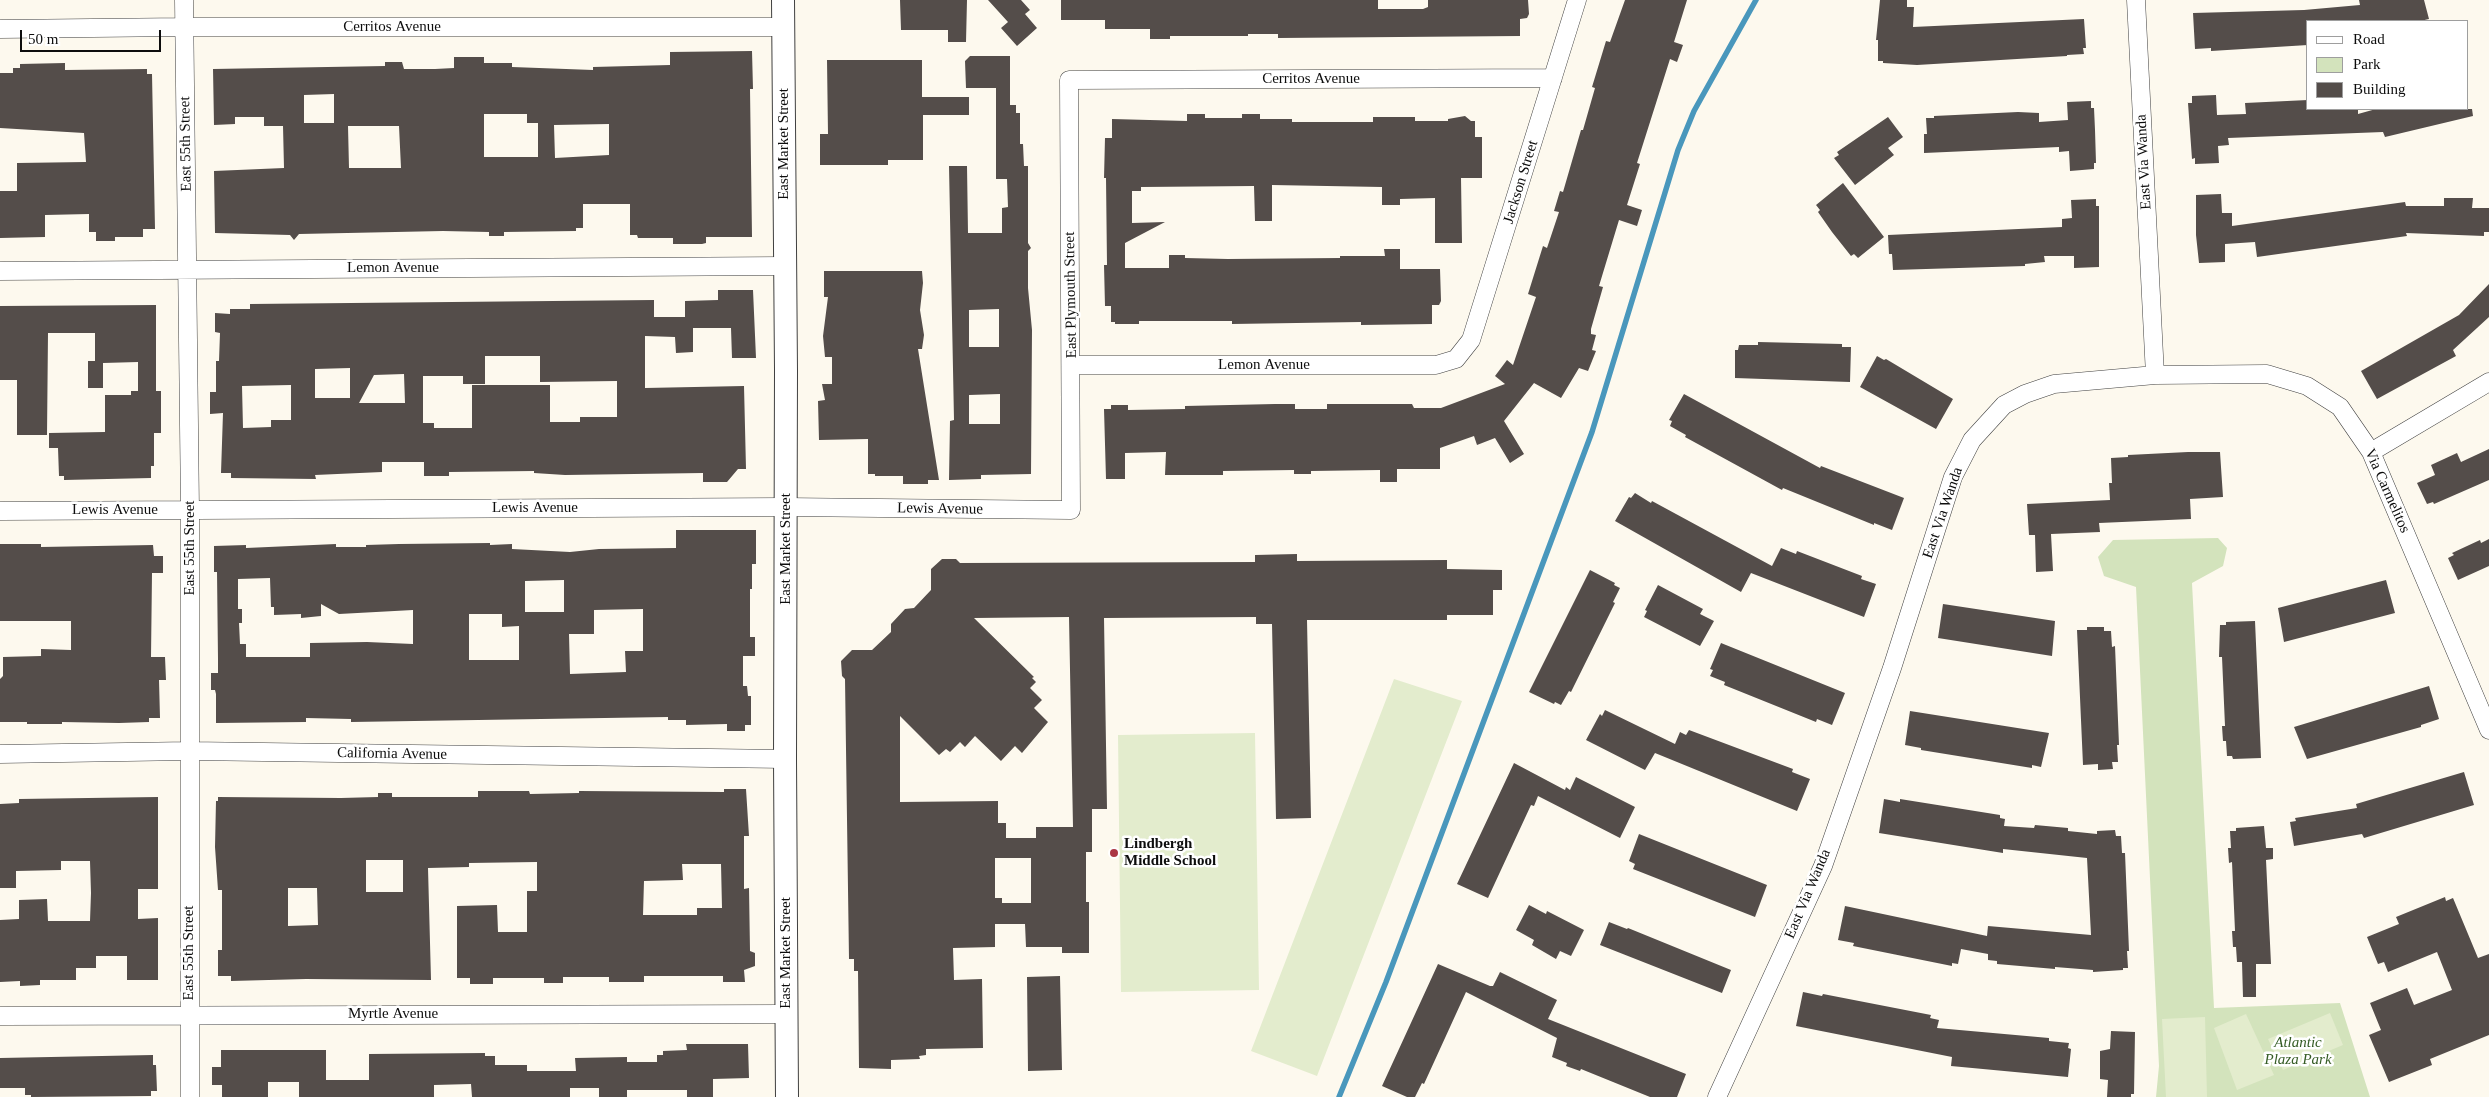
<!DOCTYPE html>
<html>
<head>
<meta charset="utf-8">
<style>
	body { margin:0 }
	#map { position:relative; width:2489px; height:1097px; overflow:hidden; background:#fdf9ee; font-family:Georgia,serif }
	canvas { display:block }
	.legend { position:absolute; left:2306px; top:20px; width:162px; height:90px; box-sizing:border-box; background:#fff; border:1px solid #9e9e9e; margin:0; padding:6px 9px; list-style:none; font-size:15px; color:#0d0d0d }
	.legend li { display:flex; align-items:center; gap:10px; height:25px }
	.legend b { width:25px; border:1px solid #9e9e9e }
	.scale { position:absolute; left:20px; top:30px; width:141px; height:22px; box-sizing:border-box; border:2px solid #0d0d0d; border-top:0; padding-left:6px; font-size:15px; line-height:18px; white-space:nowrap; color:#0d0d0d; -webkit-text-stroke:4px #fff; paint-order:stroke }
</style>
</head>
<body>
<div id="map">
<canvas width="2489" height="1097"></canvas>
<ul class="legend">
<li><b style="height:6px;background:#fff"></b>Road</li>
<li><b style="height:14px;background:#d3e3bc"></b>Park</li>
<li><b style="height:14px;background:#544d4a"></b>Building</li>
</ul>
<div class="scale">50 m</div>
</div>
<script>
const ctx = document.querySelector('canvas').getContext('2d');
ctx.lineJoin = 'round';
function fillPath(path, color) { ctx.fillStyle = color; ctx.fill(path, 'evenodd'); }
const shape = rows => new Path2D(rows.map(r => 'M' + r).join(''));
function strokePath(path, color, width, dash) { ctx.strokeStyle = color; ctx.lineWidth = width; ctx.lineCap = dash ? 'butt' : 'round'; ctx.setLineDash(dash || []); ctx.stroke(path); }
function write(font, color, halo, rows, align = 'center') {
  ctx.font = font + ' Georgia,serif'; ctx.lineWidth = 5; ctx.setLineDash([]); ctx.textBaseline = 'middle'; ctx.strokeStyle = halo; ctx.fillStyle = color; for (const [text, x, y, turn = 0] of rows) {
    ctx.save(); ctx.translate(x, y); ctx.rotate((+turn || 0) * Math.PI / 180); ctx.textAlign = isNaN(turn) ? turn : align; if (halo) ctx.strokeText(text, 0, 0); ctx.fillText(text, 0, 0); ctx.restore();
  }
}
fillPath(shape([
	[2218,538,2227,548,2223,566,2192,583,2214,1008,2340,1003,2370,1097,2156,1097,2159,1066,2136,587,2104,576,2098,557,2113,540]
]), '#d3e3bc');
fillPath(shape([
	[1394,679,1462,701,1317,1076,1251,1051],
	[1255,733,1259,990,1121,992,1118,735],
	[2330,1013,2343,1045,2283,1070,2268,1039],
	[2246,1014,2274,1075,2237,1090,2214,1028],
	[2205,1017,2207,1097,2166,1097,2162,1019]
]), '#e3eccd');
strokePath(shape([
	[1339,1097,1386,982,1592,432,1678,150,1694,111,1756,0]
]), '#4997bc', 5.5);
fillPath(shape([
	[900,0,967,0,966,42,948,42,948,30,901,30],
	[988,0,1021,0,1030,10,1025,14,1037,28,1017,46,1001,28,1008,22],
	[1061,0,1378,0,1378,9,1423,9,1428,7,1428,0,1528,0,1529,14,1527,18,1520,19,1520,36,1278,38,1278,34,1248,34,1248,36,1170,36,1170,39,1150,39,1150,29,1105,29,1105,20,1061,20],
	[1625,0,1687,0,1674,42,1683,45,1677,62,1670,59,1637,163,1640,164,1627,205,1642,210,1637,226,1619,220,1599,286,1603,287,1591,329,1591,334,1596,335,1592,350,1596,351,1588,371,1579,368,1561,398,1534,383,1504,421,1524,454,1510,463,1495,438,1477,445,1474,436,1440,448,1440,469,1397,469,1397,482,1380,482,1380,470,1311,471,1311,474,1294,474,1294,470,1223,471,1223,475,1165,475,1166,452,1125,453,1125,479,1106,479,1104,409,1111,409,1111,405,1128,405,1128,410,1185,409,1185,406,1275,404,1295,404,1295,409,1327,409,1327,404,1412,404,1414,408,1441,408,1505,384,1495,376,1507,360,1513,365,1536,297,1528,294,1543,246,1547,248,1559,212,1554,211,1560,191,1563,192,1581,130,1583,130,1595,88,1592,87,1606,41,1610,42],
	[1880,0,1907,0,1907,7,1914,7,1913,27,2084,19,2086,48,2083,48,2084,54,2067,55,2067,56,1917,65,1883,63,1883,61,1878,61,1878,40,1876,40],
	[2359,0,2424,0,2429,19,2420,21,2308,21,2308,45,2211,51,2211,48,2195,49,2193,13,2304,10,2360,5],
	[752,51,753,89,750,89,752,237,706,237,706,243,702,244,673,244,673,238,638,238,637,235,630,235,630,204,583,204,583,228,576,228,576,231,504,232,504,236,489,236,489,232,443,231,299,234,294,240,290,235,215,233,214,171,284,168,283,126,264,126,264,117,235,117,235,124,214,125,213,69,385,66,385,62,402,62,404,69,435,69,454,68,454,57,484,57,484,63,512,63,512,67,593,70,593,67,670,65,670,52],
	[334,94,334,123,304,123,304,95],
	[484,114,527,114,527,123,538,123,538,157,484,157],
	[609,124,609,155,555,158,554,125],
	[348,126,399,126,401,168,349,168],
	[970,56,1010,56,1010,105,1016,105,1016,113,1020,113,1020,144,1023,144,1024,166,1028,166,1028,243,1031,248,1028,251,1028,288,1032,330,1031,474,981,475,981,479,949,480,950,421,954,420,949,166,967,166,968,233,1002,233,1002,208,1008,207,1007,179,996,179,996,88,966,88,965,61],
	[999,309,999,347,969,347,969,310],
	[1000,394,1000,424,969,424,969,395],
	[827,60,922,60,922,97,969,97,969,115,923,115,923,160,888,160,888,165,820,165,820,134,828,134],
	[65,63,65,70,147,69,147,74,152,74,155,229,143,229,143,237,115,237,115,241,96,241,96,232,89,232,89,214,45,215,45,237,0,238,0,191,17,191,17,163,86,162,84,133,0,128,0,73,13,73,13,68,20,68,20,64],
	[2216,95,2217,115,2246,114,2245,103,2308,100,2308,109,2358,109,2358,114,2376,109,2472,109,2473,116,2385,137,2383,132,2228,138,2229,145,2218,146,2219,163,2195,164,2195,158,2192,159,2188,103,2192,103,2192,96],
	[2091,101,2091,108,2094,108,2095,130,2096,163,2094,163,2094,169,2070,171,2069,151,2059,152,2059,147,1924,153,1924,134,1927,134,1926,118,1934,118,1934,116,2018,112,2039,113,2039,122,2068,120,2067,102],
	[1187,114,1205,114,1205,118,1242,118,1242,114,1260,114,1260,119,1292,119,1292,122,1373,122,1373,117,1415,117,1415,121,1448,121,1448,119,1465,116,1471,121,1475,121,1475,137,1482,137,1482,178,1461,178,1462,243,1435,243,1435,198,1400,199,1400,205,1382,205,1382,187,1272,185,1272,221,1255,221,1254,186,1141,187,1141,191,1132,191,1132,223,1165,222,1125,243,1125,268,1169,268,1169,255,1185,255,1185,258,1228,259,1340,258,1340,256,1385,256,1384,249,1400,249,1400,269,1440,269,1441,301,1439,305,1432,305,1432,324,1361,325,1361,322,1232,324,1232,321,1139,321,1139,324,1115,324,1115,322,1111,322,1111,306,1105,306,1104,265,1107,265,1106,178,1104,178,1105,138,1112,138,1112,119,1187,121],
	[1888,117,1903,137,1888,148,1894,155,1855,185,1834,158,1839,155,1837,152],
	[1843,183,1884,237,1858,258,1854,254,1851,256,1832,232,1818,212,1820,210,1816,205],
	[2221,194,2222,213,2232,213,2232,226,2405,202,2406,206,2444,206,2444,198,2473,198,2472,208,2489,208,2489,232,2484,232,2484,236,2406,233,2407,236,2257,257,2255,242,2225,244,2225,262,2199,263,2196,235,2196,195],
	[2096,199,2096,206,2099,206,2099,267,2074,268,2074,256,2044,256,2045,262,2025,264,2025,266,1893,270,1892,254,1889,254,1888,235,2062,227,2062,219,2072,218,2071,200],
	[824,271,922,271,923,283,920,310,924,335,922,349,918,349,939,480,928,480,928,484,903,484,903,476,875,476,875,474,868,474,868,439,819,440,818,401,825,400,822,384,832,384,832,357,825,357,823,336,828,297,824,297],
	[2489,284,2489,317,2453,350,2456,356,2377,399,2361,371,2459,315],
	[718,290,753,290,756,358,732,358,731,328,693,328,693,352,676,353,675,337,645,336,645,388,744,386,746,469,738,469,727,482,703,482,703,473,565,475,534,473,534,471,449,472,449,476,424,476,424,462,382,462,382,472,315,475,316,479,231,478,231,473,221,473,223,413,210,414,210,392,216,392,216,361,219,361,220,333,215,332,215,313,230,314,230,309,250,309,250,304,654,300,654,317,685,317,685,301,718,300],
	[485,356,540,356,540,382,617,381,617,417,580,417,580,422,550,422,550,385,472,385,472,428,434,428,434,423,423,423,423,376,463,376,463,384,485,384],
	[350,368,350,398,315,398,315,369],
	[404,374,405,403,359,403,374,375],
	[291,385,291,420,271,420,271,427,243,428,242,386],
	[156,305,156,391,161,391,161,433,154,433,154,466,151,466,151,478,64,480,64,476,59,476,58,448,49,448,49,433,105,432,105,395,131,395,131,391,138,391,138,362,103,363,103,388,88,388,88,361,95,361,95,333,48,333,47,435,17,435,17,380,0,380,0,306],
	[1758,342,1842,344,1842,347,1851,347,1850,382,1735,378,1735,350,1738,350,1739,345,1758,345],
	[1877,356,1884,360,1886,359,1953,399,1936,429,1860,387],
	[1684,394,1820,468,1821,466,1904,498,1892,530,1874,523,1874,525,1783,488,1782,490,1685,437,1686,435,1670,426,1672,421,1669,420],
	[2489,449,2489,480,2434,504,2433,502,2427,504,2417,483,2435,475,2431,465,2457,453,2461,462],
	[2188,452,2220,452,2223,497,2190,499,2191,519,2099,523,2100,532,2051,534,2053,571,2036,572,2035,535,2029,535,2027,504,2110,500,2109,483,2112,483,2111,458,2128,457,2128,455],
	[1635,493,1651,503,1652,501,1772,566,1781,548,1796,554,1797,551,1862,576,1861,579,1876,584,1864,617,1751,573,1741,592,1615,521,1629,497,1631,498],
	[676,530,756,530,756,564,752,564,752,589,750,589,750,637,755,637,755,656,743,656,743,686,747,686,748,696,751,696,751,725,745,725,745,731,727,731,727,724,686,725,686,720,668,720,668,717,351,722,351,719,306,718,306,722,216,723,216,694,215,690,211,690,211,673,218,673,218,659,217,572,214,572,214,546,246,545,246,548,336,544,336,547,366,547,366,545,399,544,490,543,490,545,512,544,512,549,570,552,599,549,676,548],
	[270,578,271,607,274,607,274,615,301,614,301,618,321,616,321,604,339,614,413,610,413,644,367,642,310,643,310,657,246,657,246,644,240,644,239,623,242,623,242,609,238,609,238,579],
	[564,580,564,612,525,612,525,581],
	[643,609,643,651,625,651,626,672,570,674,569,634,594,634,594,610],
	[469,614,502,614,502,627,519,626,519,660,469,660],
	[2489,539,2489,566,2458,580,2448,558,2454,555,2452,553,2480,540,2481,543],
	[0,544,41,544,41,547,153,545,154,556,163,556,163,573,152,573,151,657,165,657,166,680,159,680,160,718,149,718,149,722,119,723,62,722,62,724,27,724,27,722,0,722,0,679,3,676,3,657,41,656,41,649,71,650,71,621,0,621],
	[1297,554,1297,561,1447,560,1447,569,1502,570,1502,590,1493,590,1493,615,1447,615,1447,620,1307,620,1311,818,1276,819,1272,624,1256,624,1256,617,1104,618,1107,809,1092,809,1092,852,1086,852,1086,902,1089,902,1089,953,1062,953,1062,947,1026,947,1025,924,995,924,995,947,953,948,954,980,982,979,983,1048,926,1049,926,1055,919,1056,920,1059,891,1060,891,1069,859,1068,858,971,854,971,854,959,849,959,845,679,842,676,841,661,852,650,872,650,891,632,891,624,905,609,914,608,931,590,931,569,942,559,956,559,960,563,1255,562,1255,555],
	[1069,617,1073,827,1036,827,1036,838,1006,838,1006,823,998,823,998,801,900,802,900,716,939,755,946,749,950,752,960,742,965,747,975,736,1001,761,1015,746,1022,753,1048,722,1034,708,1042,700,1030,688,1036,682,1032,678,1034,677,974,618],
	[995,858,1031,858,1031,903,1002,903,1002,898,995,898],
	[1590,570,1615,583,1614,585,1620,588,1613,602,1615,603,1571,692,1569,691,1561,705,1555,702,1554,704,1529,692],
	[2386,580,2395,613,2284,642,2278,608],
	[1658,585,1703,609,1700,614,1714,621,1700,646,1644,617,1647,611,1645,610],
	[1943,604,2055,621,2052,656,1938,638],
	[2255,621,2261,758,2233,759,2232,756,2227,756,2226,741,2223,741,2222,726,2225,726,2222,657,2219,657,2220,625,2226,625,2226,622],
	[2087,627,2104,627,2104,631,2111,631,2112,647,2115,646,2119,745,2117,745,2118,762,2112,762,2113,769,2098,770,2098,764,2083,765,2077,630,2087,630],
	[1721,643,1845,693,1832,725,1817,719,1816,722,1724,685,1725,682,1710,676,1713,670,1710,669],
	[2429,686,2439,719,2421,725,2421,727,2307,759,2294,727],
	[1605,710,1675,744,1680,732,1686,735,1689,730,1793,769,1792,772,1810,779,1797,811,1655,753,1645,770,1586,740,1600,714,1602,716],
	[1910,711,2049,733,2041,767,2032,765,2032,768,1921,750,1921,748,1905,745],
	[1514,763,1565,790,1566,787,1570,790,1576,777,1635,807,1620,838,1538,796,1534,806,1531,805,1488,898,1457,884],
	[2464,772,2474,805,2364,838,2362,834,2294,846,2290,822,2296,821,2295,818,2357,808,2356,804],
	[724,789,746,789,749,836,744,836,744,889,749,888,750,951,755,953,755,966,744,970,745,982,723,982,723,976,644,976,644,982,609,982,609,977,563,977,563,983,544,983,544,978,493,978,493,984,470,984,470,978,457,978,457,906,497,905,498,932,527,932,527,891,537,891,537,862,469,863,469,867,428,868,431,980,306,979,231,981,231,976,218,976,218,950,222,950,222,890,218,890,215,847,216,801,218,801,218,797,341,798,378,797,378,793,392,793,392,797,478,797,478,791,529,791,530,794,579,793,579,791,724,792],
	[366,860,403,860,403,892,366,892],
	[682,864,721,864,722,908,697,908,697,915,643,915,644,881,683,880],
	[288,888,317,888,318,925,288,926],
	[158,797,158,889,138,889,138,919,158,918,158,980,127,980,127,956,96,956,96,968,76,968,76,980,40,980,40,985,20,986,20,981,0,982,0,920,19,919,19,900,47,899,48,921,90,921,91,893,90,861,61,861,61,870,16,871,16,888,0,888,0,804,19,803,19,799],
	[1884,799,1900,802,1900,799,2000,815,2000,818,2005,819,2004,826,2034,828,2035,825,2068,828,2068,831,2097,834,2097,831,2115,830,2116,836,2121,836,2122,853,2125,853,2129,951,2127,951,2128,968,2123,968,2123,970,2093,972,2093,970,2055,967,2055,969,1997,964,1997,961,1988,960,1988,954,1961,949,1958,964,1952,963,1952,966,1853,946,1854,943,1838,940,1845,906,1987,936,1988,926,2091,935,2087,858,2003,849,2003,853,1879,833],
	[2264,826,2266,848,2273,848,2273,859,2266,860,2271,964,2256,964,2256,997,2243,997,2242,962,2237,962,2236,947,2233,947,2232,931,2235,931,2232,862,2229,863,2228,848,2231,848,2230,831,2236,831,2236,828],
	[1639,834,1767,885,1755,917,1633,869,1635,864,1629,861],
	[2445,897,2446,901,2453,898,2478,958,2489,954,2489,1035,2430,1059,2432,1065,2389,1082,2369,1035,2381,1030,2370,1003,2407,988,2414,1005,2452,990,2437,952,2388,972,2384,962,2378,964,2367,937,2399,924,2396,917],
	[1529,905,1546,914,1547,911,1584,930,1571,956,1560,951,1556,959,1532,945,1534,940,1516,930],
	[1609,922,1627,929,1628,928,1731,970,1722,993,1600,945],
	[1438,964,1490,986,1493,986,1500,972,1557,1000,1548,1019,1686,1074,1677,1097,1650,1097,1581,1069,1580,1071,1566,1066,1567,1063,1552,1057,1557,1038,1466,992,1424,1084,1422,1083,1415,1097,1407,1097,1382,1086],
	[1060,976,1062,1070,1028,1071,1027,977],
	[1803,992,1822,996,1823,994,1931,1015,1930,1018,1939,1020,1937,1028,2049,1038,2049,1041,2069,1043,2068,1048,2071,1049,2068,1077,1951,1066,1952,1057,1796,1026],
	[2111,1031,2135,1032,2134,1094,2131,1094,2131,1097,2107,1097,2108,1080,2100,1079,2100,1051,2110,1049],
	[686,1044,748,1044,749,1078,713,1079,713,1097,687,1097,687,1090,627,1090,627,1097,599,1097,599,1088,570,1088,570,1097,472,1097,471,1084,434,1085,434,1097,299,1097,299,1082,268,1082,268,1097,222,1097,222,1085,212,1085,212,1067,221,1067,221,1050,326,1050,326,1080,369,1080,369,1054,485,1053,485,1056,495,1056,495,1065,527,1065,527,1071,576,1071,575,1058,627,1057,627,1062,657,1062,657,1055,663,1055,663,1051,687,1050],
	[153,1055,153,1065,156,1065,157,1091,151,1091,151,1096,31,1097,31,1095,25,1095,25,1088,0,1088,0,1058]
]), '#544d4a');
const minor = shape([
	[184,0,190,510,190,1097],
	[2136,0,2155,375],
	[0,29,184,27,783,27],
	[0,271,785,266],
	[1072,365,1436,365,1456,359,1471,340,1577,0],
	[2371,452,2489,382],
	[0,511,785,507,1071,510,1069,80,1553,78],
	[0,754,189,751,785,759],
	[0,1016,786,1014],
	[1717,1097,1823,866,1892,668,1953,477,1972,440,2004,405,2025,394,2054,384,2155,375,2267,374,2307,386,2340,407,2371,452,2489,730]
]);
const tertiary = shape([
	[783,0,786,370,785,759,787,1097]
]);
strokePath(minor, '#404040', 19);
strokePath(tertiary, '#404040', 24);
strokePath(minor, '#fff', 18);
strokePath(tertiary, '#fff', 22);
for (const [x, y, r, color] of [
	[1114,853,5,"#ab3644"]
]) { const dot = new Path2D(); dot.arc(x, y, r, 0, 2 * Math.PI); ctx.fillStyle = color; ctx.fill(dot); strokePath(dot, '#fff', 2); }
write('15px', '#0d0d0d', '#fff', [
	["Cerritos Avenue",392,27],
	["Cerritos Avenue",1311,79],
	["East 55th Street",186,144,-91],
	["East Market Street",784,144,-90],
	["East Via Wanda",2144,162,-93],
	["Jackson Street",1521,182,-73],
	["Lemon Avenue",393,268],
	["East Plymouth Street",1071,295,-91],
	["Lemon Avenue",1264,365],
	["Via Carmelitos",2387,491,66],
	["Lewis Avenue",535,508],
	["Lewis Avenue",940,509,1],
	["Lewis Avenue",115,510],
	["East Via Wanda",1943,513,-71],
	["East 55th Street",190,548,-90],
	["East Market Street",786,549,-90],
	["California Avenue",392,754,1],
	["East Via Wanda",1808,894,-67],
	["East 55th Street",189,953,-90],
	["East Market Street",786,953,-90],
	["Myrtle Avenue",393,1014]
]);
write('bold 15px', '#0d0d0d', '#fff', [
	["Lindbergh",1124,844],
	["Middle School",1124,861]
], 'left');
write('italic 15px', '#355c25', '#fff', [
	["Atlantic",2298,1043],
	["Plaza Park",2298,1060]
]);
</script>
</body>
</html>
